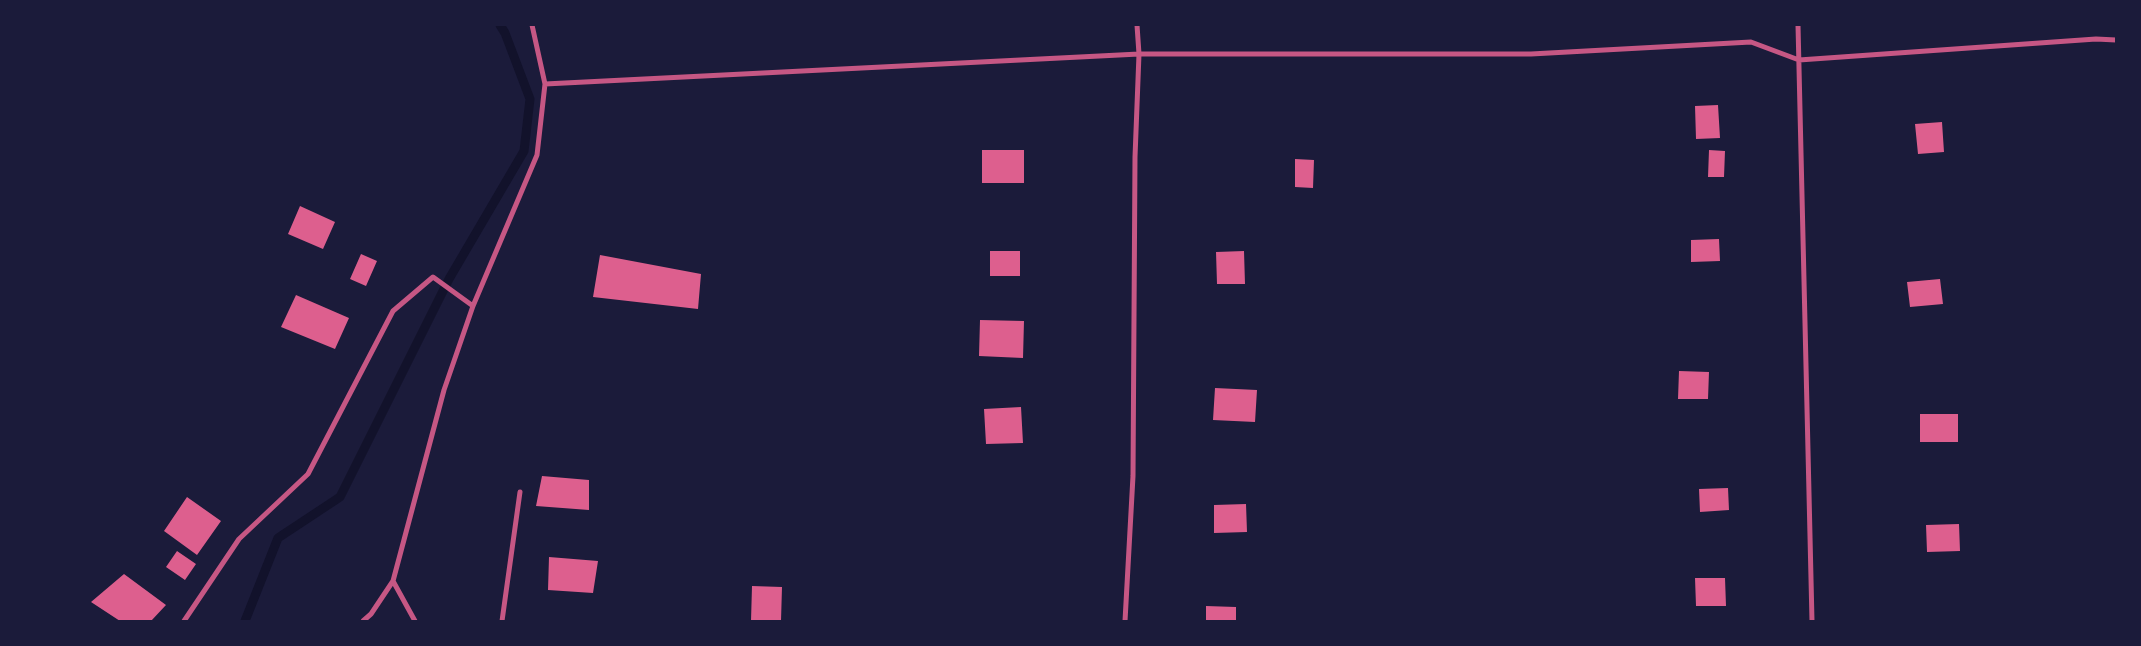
<!DOCTYPE html>
<html>
<head>
<meta charset="utf-8">
<style>
	body { margin:0 }
	#map { position:relative; width:2141px; height:646px; overflow:hidden; background:#1b1b3a; font-family:Arial,sans-serif }
	canvas { display:block }
	.frame { position:absolute; inset:0; border:26px solid #1b1b3a; pointer-events:none }
</style>
</head>
<body>
<div id="map">
<canvas width="2141" height="646"></canvas>
<div class="frame"></div>
</div>
<script>
const ctx = document.querySelector('canvas').getContext('2d');
ctx.lineJoin = 'round';
const shape = rows => new Path2D(rows.map(r => 'M' + r).join(''));
function strokePath(path, color, width, dash) { ctx.strokeStyle = color; ctx.lineWidth = width; ctx.lineCap = dash ? 'butt' : 'round'; ctx.setLineDash(dash || []); ctx.stroke(path); }
function fillPath(path, color) { ctx.fillStyle = color; ctx.fill(path, 'evenodd'); }
strokePath(shape([
	[245,621,278,538,340,497,449,279,524,151,530,99,505,33,500,25]
]), '#12122b', 9);
fillPath(shape([
	[1718,105,1720,138,1696,139,1695,106],
	[1942,122,1944,152,1918,154,1915,124],
	[982,150,1024,150,1024,183,982,183],
	[1709,150,1725,151,1724,177,1708,177],
	[1295,159,1314,160,1313,188,1295,187],
	[300,206,335,222,323,249,288,234],
	[1719,239,1720,261,1691,262,1691,240],
	[990,251,1020,251,1020,276,990,276],
	[1244,251,1245,284,1217,284,1216,252],
	[361,254,377,261,366,286,350,279],
	[600,255,701,274,698,309,593,297],
	[1940,279,1943,304,1910,307,1907,282],
	[296,295,349,318,335,349,281,327],
	[980,320,1024,321,1023,358,979,356],
	[1679,371,1709,372,1708,399,1678,399],
	[1215,388,1257,390,1255,422,1213,420],
	[1021,407,1023,443,986,444,984,409],
	[1920,414,1958,414,1958,442,1920,442],
	[542,476,589,480,589,510,536,506],
	[1728,488,1729,510,1700,512,1699,489],
	[187,497,221,521,197,555,164,531],
	[1246,504,1247,532,1214,533,1214,505],
	[1959,524,1960,551,1927,552,1926,525],
	[177,551,196,564,185,580,166,567],
	[549,557,598,561,593,593,548,590],
	[124,574,166,605,151,621,120,621,91,602],
	[1695,578,1725,578,1726,606,1696,606],
	[752,586,782,587,781,621,751,621],
	[1206,606,1236,607,1236,621,1206,621]
]), '#dd5f8e');
strokePath(shape([
	[1798,25,1812,621],
	[545,84,1139,54,1531,54,1751,42,1799,60,2096,39,2116,40],
	[184,621,239,539,308,474,393,311,433,277,473,306],
	[363,621,371,614,393,581],
	[415,621,393,581,444,390,473,306,537,155,545,84,532,25],
	[502,621,520,492],
	[1125,621,1133,476,1135,157,1139,54,1137,25]
]), '#c65784', 5);
</script>
</body>
</html>
